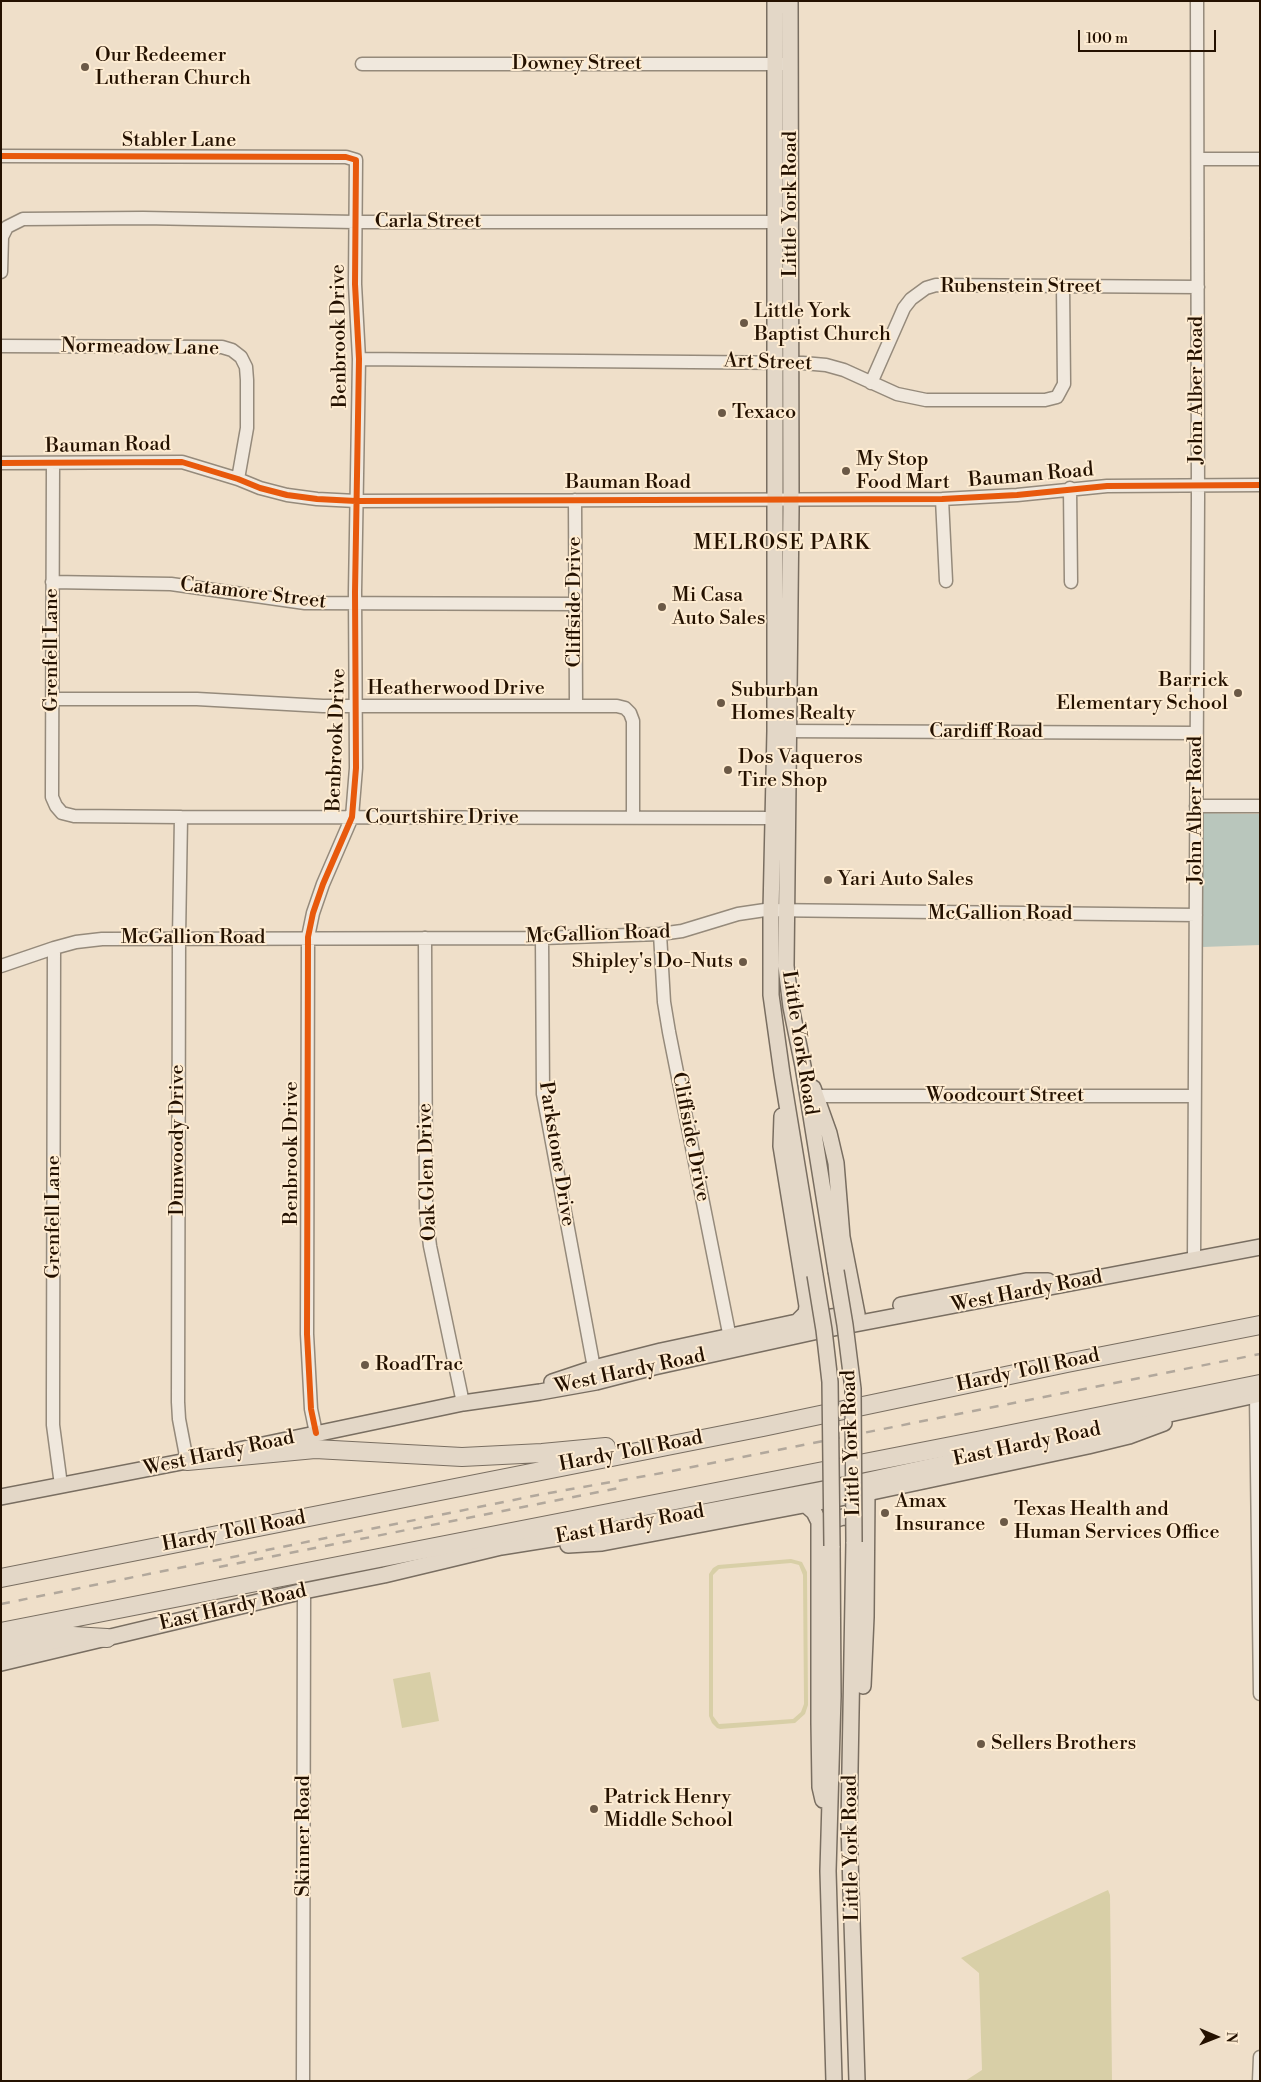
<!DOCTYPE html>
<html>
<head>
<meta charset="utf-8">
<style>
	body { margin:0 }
	#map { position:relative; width:1261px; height:2082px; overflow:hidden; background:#efdfc9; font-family:"Libre Bodoni",serif }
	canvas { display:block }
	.frame { position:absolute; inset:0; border:2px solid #241100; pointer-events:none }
	.north { position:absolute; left:1191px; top:2012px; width:50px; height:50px; -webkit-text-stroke:4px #feecd2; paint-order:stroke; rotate:91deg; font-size:14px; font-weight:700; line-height:20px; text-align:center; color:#241100 }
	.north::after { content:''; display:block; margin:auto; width:18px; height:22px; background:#241100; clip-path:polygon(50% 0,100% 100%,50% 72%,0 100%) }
	.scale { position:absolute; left:1078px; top:30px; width:138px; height:22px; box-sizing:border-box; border:2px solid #241100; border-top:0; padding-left:6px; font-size:15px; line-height:18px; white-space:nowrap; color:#241100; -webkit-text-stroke:4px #feecd2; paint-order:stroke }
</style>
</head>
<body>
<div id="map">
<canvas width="1261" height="2082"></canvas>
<div class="frame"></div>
<div class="north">N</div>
<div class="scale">100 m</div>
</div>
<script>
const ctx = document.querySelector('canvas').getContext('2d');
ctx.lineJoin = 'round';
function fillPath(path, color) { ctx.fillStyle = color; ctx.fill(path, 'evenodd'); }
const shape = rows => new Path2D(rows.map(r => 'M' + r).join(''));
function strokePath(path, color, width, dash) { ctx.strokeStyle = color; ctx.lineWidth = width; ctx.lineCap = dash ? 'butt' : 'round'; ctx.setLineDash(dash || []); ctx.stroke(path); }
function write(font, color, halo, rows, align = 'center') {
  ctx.font = font + ' "Libre Bodoni",serif'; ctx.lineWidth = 4; ctx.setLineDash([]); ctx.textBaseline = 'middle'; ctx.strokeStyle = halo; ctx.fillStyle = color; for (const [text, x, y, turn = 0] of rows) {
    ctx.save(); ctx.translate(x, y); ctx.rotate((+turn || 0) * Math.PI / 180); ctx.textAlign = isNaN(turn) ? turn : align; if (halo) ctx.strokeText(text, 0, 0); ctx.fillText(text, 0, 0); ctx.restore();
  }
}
fillPath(shape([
	[791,1559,802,1562,807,1572,808,1705,805,1714,795,1723,720,1729,717,1728,712,1723,709,1716,709,1574,713,1568,718,1565],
	[791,1563,799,1565,803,1575,804,1704,801,1712,793,1719,719,1724,713,1716,713,1575,719,1569],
	[430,1672,439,1721,402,1728,393,1679],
	[1108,1890,1110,1895,1112,2081,965,2081,982,2070,979,1973,961,1958]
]), '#d8cfa7');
fillPath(shape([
	[1202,813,1260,814,1260,945,1202,947]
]), '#b9c6bc');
const minor = shape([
	[362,64,785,64],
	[1,156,346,157,356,160,355,284,359,359,355,592,356,768,352,817,323,884,313,913,308,937,307,1334,311,1409,316,1433],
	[1198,159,1260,159],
	[1,272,2,237,7,227,23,219,143,218,355,222,783,222],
	[1,346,222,347,232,350,241,357,246,367,247,380,247,428,238,479],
	[359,359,803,363,826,365,844,370,897,394,926,400,1045,400,1057,397,1064,384,1063,286],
	[871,383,904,308,911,299,926,288,936,285,1198,287],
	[1,463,182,462,238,479,260,488,287,495,317,499,356,501,942,499,1017,495,1107,486,1260,485],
	[53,464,52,788,52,797,56,806,62,813,74,816,181,817,773,818],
	[1070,488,1071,582],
	[942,499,946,581],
	[575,500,576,705],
	[52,582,171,584,305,603,575,604],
	[52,699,197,699,323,706,617,706,625,708,630,713,633,721,633,818],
	[780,731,1196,733],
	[1196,806,1260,806],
	[181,817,179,938,178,1402,179,1419,187,1461],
	[660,934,664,1002,669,1032,730,1338],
	[425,938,426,1213,430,1246,463,1403],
	[542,938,543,1094,594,1368],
	[54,948,53,1396,53,1425,61,1485],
	[1,966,54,948,76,942,102,939,542,938,660,934,682,931,738,914,765,910,1196,915],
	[816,1096,1194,1096],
	[1194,1259,1198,498,1197,1],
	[1256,1395,1260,1694],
	[303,2081,304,1591],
	[1259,2081,1260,2057]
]);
const major = shape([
	[775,1,775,731,771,911,771,995,782,1074,815,1275],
	[790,1,791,509,786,966,791,1007,803,1066,836,1271],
	[813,1088,829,1133,836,1163,842,1237,857,1314],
	[782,1116,781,1146,807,1306,806,1313,797,1322],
	[901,1305,1026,1281,1048,1281],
	[552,1382,594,1368,661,1351,797,1322,853,1314],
	[239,1450,463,1403,540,1392,596,1382,654,1367,818,1331,1260,1247],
	[1,1497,197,1459],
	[806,1505,814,1512,819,1522,819,1723,820,1787,823,1800],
	[824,1527,827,1522,843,1517,861,1519,864,1524],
	[854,1542,849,1825,857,2081],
	[568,1545,602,1543,867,1493,1088,1446,1129,1436,1164,1423],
	[832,1546,833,1696,828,1871,834,2081],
	[1,1663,304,1591,384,1575,501,1547,614,1529,855,1483,1260,1394],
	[863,1686,866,1617,867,1493]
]);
const highway = shape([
	[187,1461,315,1449,462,1457,542,1453,606,1447],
	[1,1578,763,1427,1067,1363,1260,1325],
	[1,1632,982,1440,1260,1384],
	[1,1650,73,1636,107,1638]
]);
strokePath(minor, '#958a7b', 15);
strokePath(major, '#796e61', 18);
strokePath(highway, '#796e61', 20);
strokePath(minor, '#f0e8dd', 12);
strokePath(major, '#e3d7c7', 15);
strokePath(highway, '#e3d7c7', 18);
strokePath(shape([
	[219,1567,619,1488],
	[1,1604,538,1495,662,1473,1260,1354]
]), '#b2a89c', 2.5, [9, 9]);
const majorBridge = shape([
	[836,1271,845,1325,853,1389,854,1542],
	[815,1275,824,1330,830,1382,832,1546]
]);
strokePath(majorBridge, '#796e61', 18, []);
strokePath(majorBridge, '#e3d7c7', 15);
strokePath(shape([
	[1,156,346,157,356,160,355,284,359,359,355,592,356,768,352,817,323,884,313,913,308,937,307,1334,311,1409,316,1433],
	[1,463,182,462,238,479,260,488,287,495,317,499,356,501,942,499,1017,495,1107,486,1260,485]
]), '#e8590c', 6);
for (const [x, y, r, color] of [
	[85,67,5,"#6b5946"],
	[744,323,5,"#6b5946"],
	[722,413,5,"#6b5946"],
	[846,471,5,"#6b5946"],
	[662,607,5,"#6b5946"],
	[1238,693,5,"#6b5946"],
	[721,703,5,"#6b5946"],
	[728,770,5,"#6b5946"],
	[828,880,5,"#6b5946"],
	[743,962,5,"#6b5946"],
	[365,1365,5,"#6b5946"],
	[885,1513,5,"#6b5946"],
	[1004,1522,5,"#6b5946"],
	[981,1744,5,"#6b5946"],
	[594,1809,5,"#6b5946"]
]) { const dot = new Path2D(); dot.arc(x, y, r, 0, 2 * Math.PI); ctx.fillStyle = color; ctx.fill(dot); strokePath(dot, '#feecd2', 2); }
write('20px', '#241100', '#feecd2', [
	["Our Redeemer",95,56],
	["Lutheran Church",95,79],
	["Little York",754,312],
	["Baptist Church",754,335],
	["Texaco",732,413],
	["My Stop",856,460],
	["Food Mart",856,483],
	["Mi Casa",672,596],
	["Auto Sales",672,619],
	["Barrick",1228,681,"right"],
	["Elementary School",1228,704,"right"],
	["Suburban",731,691],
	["Homes Realty",731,714],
	["Dos Vaqueros",738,758],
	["Tire Shop",738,781],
	["Yari Auto Sales",838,880],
	["Shipley's Do-Nuts",733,962,"right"],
	["RoadTrac",375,1365],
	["Amax",895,1502],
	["Insurance",895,1525],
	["Texas Health and",1014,1510],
	["Human Services Office",1014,1533],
	["Sellers Brothers",991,1744],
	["Patrick Henry",604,1798],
	["Middle School",604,1821]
], 'left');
write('20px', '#241100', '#feecd2', [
	["Downey Street",577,64],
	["Stabler Lane",179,141],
	["Little York Road",791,204,-90],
	["Carla Street",428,222],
	["Rubenstein Street",1021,287],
	["Benbrook Drive",340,336,-91],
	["Normeadow Lane",140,348,1],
	["Art Street",768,363,2],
	["John Alber Road",1197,390,-90],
	["Bauman Road",108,446,-1],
	["Bauman Road",1031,476,-5],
	["Bauman Road",628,483],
	["Catamore Street",253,594,7],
	["Cliffside Drive",575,602,-90],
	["Grenfell Lane",52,650,-90],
	["Heatherwood Drive",456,689],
	["Cardiff Road",986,732],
	["Benbrook Drive",337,740,-88],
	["John Alber Road",1196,810,-90],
	["Courtshire Drive",442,818],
	["McGallion Road",1000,914],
	["McGallion Road",598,935,-2],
	["McGallion Road",193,938],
	["Little York Road",799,1043,81],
	["Woodcourt Street",1005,1096],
	["Cliffside Drive",690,1137,79],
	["Dunwoody Drive",178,1140,-90],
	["Benbrook Drive",292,1153,-90],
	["Parkstone Drive",556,1154,81],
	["Oak Glen Drive",428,1172,-92],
	["Grenfell Lane",54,1217,-90],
	["West Hardy Road",1027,1292,-11],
	["Hardy Toll Road",1028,1371,-12],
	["West Hardy Road",630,1372,-12],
	["Little York Road",852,1443,-92],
	["East Hardy Road",1027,1445,-12],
	["Hardy Toll Road",631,1452,-11],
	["West Hardy Road",219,1454,-12],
	["East Hardy Road",630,1525,-10],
	["Hardy Toll Road",234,1532,-11],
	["East Hardy Road",233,1608,-13],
	["Skinner Road",304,1836,-90],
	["Little York Road",852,1848,-91]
]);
ctx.letterSpacing = '1px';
write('21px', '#241100', '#feecd2', [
	["MELROSE PARK",782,544]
]);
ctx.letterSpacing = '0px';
</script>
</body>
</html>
